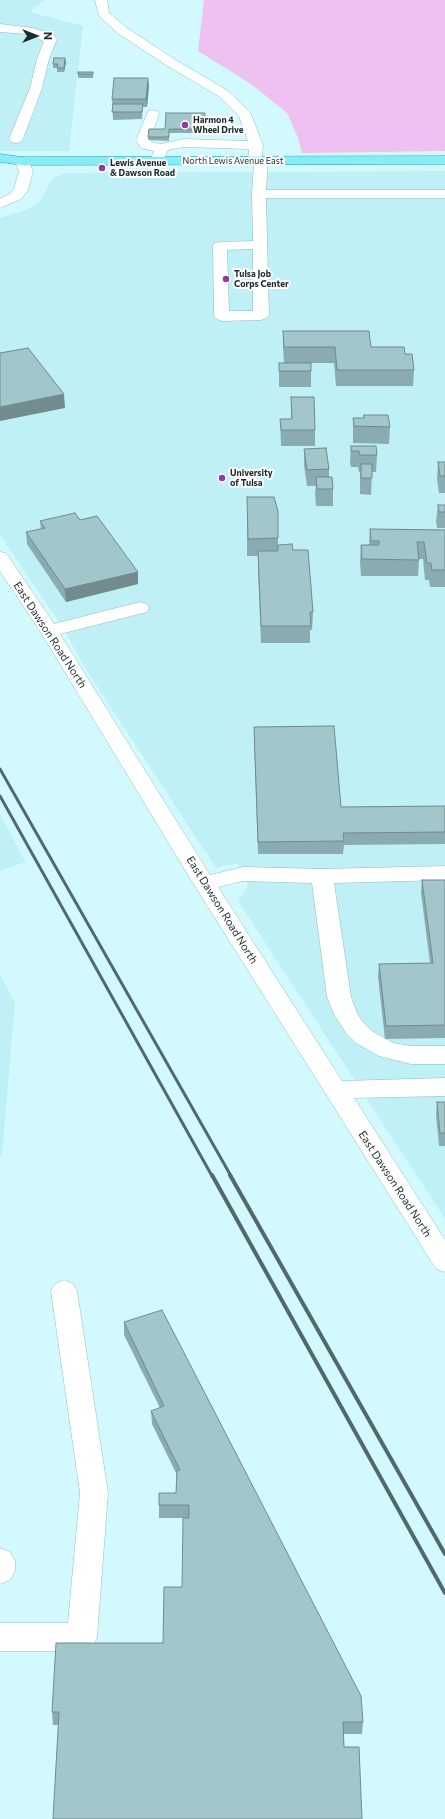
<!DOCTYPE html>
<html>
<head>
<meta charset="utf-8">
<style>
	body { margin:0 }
	#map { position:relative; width:445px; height:1819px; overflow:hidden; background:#d2fafe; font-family:Commissioner,sans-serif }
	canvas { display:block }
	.north { position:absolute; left:16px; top:16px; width:40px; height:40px; -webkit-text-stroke:3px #fff; paint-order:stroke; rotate:90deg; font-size:11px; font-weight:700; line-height:16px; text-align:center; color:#1c2b2c }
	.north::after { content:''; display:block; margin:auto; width:14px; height:18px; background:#1c2b2c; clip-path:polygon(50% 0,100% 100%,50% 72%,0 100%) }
</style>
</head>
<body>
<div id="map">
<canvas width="445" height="1819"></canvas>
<div class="north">N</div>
</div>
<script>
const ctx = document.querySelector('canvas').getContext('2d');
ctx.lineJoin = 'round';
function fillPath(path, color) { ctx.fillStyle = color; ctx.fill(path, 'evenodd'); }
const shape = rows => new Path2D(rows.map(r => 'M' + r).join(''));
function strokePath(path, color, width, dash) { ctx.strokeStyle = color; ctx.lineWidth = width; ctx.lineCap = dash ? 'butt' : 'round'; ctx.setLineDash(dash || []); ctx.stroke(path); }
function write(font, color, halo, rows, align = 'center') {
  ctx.font = font + ' Commissioner,sans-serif'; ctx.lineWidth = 4; ctx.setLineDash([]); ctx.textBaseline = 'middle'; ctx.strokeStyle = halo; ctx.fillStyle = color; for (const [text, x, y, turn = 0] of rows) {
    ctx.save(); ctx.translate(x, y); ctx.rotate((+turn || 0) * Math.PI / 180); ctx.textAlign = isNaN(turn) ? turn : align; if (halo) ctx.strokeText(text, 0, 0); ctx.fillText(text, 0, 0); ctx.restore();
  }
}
fillPath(shape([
	[0,0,44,0,30,12,83,26,69,151,0,151],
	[445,171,445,1219,238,901,248,885,237,863,216,868,85,668,63,628,0,535,0,218,28,209,40,201,53,178,66,173],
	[0,815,26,862,0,871],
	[0,975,15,1003,2,1155,0,1155]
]), '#bef0f5');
fillPath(shape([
	[204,0,445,0,445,151,302,153,298,138,287,113,251,84,198,51]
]), '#eec1f0');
const minor = shape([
	[95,0,107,0,109,13,127,28,174,59,228,91,250,112,263,145,262,157,266,158,268,161,266,190,445,190,445,198,266,198,269,315,266,318,261,320,222,321,217,319,214,316,213,246,215,243,220,242,253,241,252,194,254,165,250,164,248,161,249,149,184,147,173,149,168,150,162,164,157,165,152,164,150,161,154,151,141,148,136,140,147,114,148,111,153,110,158,111,159,114,150,140,151,142,161,144,184,139,248,141,239,116,220,97,166,65,119,34,99,16,95,0],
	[253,249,253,311,229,311,227,250,253,249],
	[0,24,33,28,55,36,57,39,49,59,42,88,23,139,21,142,16,143,11,142,9,139,30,88,37,59,44,41,27,34,0,32,0,24],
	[22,157,27,158,33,171,28,190,21,199,0,208,0,199,11,193,14,189,19,171,15,161,17,158,22,157],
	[0,552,6,553,54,624,140,602,147,604,149,608,147,612,60,634,210,875,243,867,322,869,445,866,445,880,334,883,351,997,357,1013,362,1021,372,1031,393,1043,411,1046,445,1046,445,1064,411,1064,379,1056,356,1043,346,1033,334,1014,327,997,312,883,243,881,218,887,342,1081,445,1078,445,1096,354,1098,445,1240,445,1272,436,1269,193,883,40,631,0,571,0,552],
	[64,1280,73,1284,77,1291,108,1493,97,1637,93,1647,82,1651,0,1651,0,1623,68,1623,80,1493,51,1291,55,1284,64,1280],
	[0,1548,10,1552,15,1561,15,1571,10,1580,0,1584,0,1548]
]);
const major = shape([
	[0,154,22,157,445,156,445,164,22,165,0,162,0,154]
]);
strokePath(minor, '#95bbbe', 1);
strokePath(major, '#2ca1ab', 1);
fillPath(minor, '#fff');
fillPath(major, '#86ecf5');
strokePath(shape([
	[0,769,231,1176],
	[0,796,212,1176]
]), '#52696b', 3);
strokePath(shape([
	[212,1175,445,1593],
	[230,1175,445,1554]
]), '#52696b', 4);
fillPath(shape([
	[66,62,64,72,57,72,57,68,53,68,53,64],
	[78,72,93,72,93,78,78,78],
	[149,85,147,107,143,107,142,119,113,120,112,99],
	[205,113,204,133,169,133,169,141,148,140,148,137,165,129],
	[283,331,371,347,405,354,414,370,413,386,336,386,334,363,304,363,311,371,311,387,279,387,279,363,284,363,283,347],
	[291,397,315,430,315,446,281,446,280,419,291,419],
	[364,415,390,427,389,444,353,443,353,418,363,418],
	[351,446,377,455,376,472,372,472,371,495,360,494,360,472,359,472,358,467,351,467,350,463],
	[304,449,329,469,329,477,333,489,333,506,316,506,315,493,316,486,307,486,304,465],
	[438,462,445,462,445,493,439,493,437,479],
	[438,505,445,505,445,528,437,528,436,521],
	[278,511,278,545,293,550,313,612,312,630,310,630,310,643,261,643,258,568,258,556,247,556,247,514],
	[80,520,138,572,138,584,66,602,27,544,26,532,41,529,40,521],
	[370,529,445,530,445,587,430,587,429,580,425,580,423,559,419,559,418,576,361,576,360,562,361,545,369,545],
	[254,727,341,807,445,806,445,844,344,845,343,854,258,854,254,739],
	[422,880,445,880,445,1038,385,1039,378,977,379,964,430,963,421,893],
	[437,1102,445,1102,445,1146,439,1146,436,1115],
	[124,1322,363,1722,362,1734,344,1734,344,1747,362,1819,59,1725,53,1725,52,1712,163,1643,182,1587,189,1518,159,1518,159,1505,176,1493,177,1475,152,1424,151,1411,160,1408,124,1335]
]), '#8aabaf');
fillPath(shape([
	[65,58,66,62,64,72,64,68],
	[148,78,149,85,147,107,146,99],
	[64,394,65,408,0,421,0,407],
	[138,572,138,584,66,602,65,589]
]), '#718b8e');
const building = shape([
	[54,58,65,58,64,68,57,68,58,64,53,64,54,58],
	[78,72,93,72,93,74,78,74,78,72],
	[114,78,148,78,146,99,112,99,114,78],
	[113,104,143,104,142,112,112,112,113,104],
	[166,113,205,113,204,129,169,129,169,137,148,137,149,129,165,129,166,113],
	[283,331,369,331,371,347,404,347,405,354,412,354,414,370,337,370,335,347,284,347,283,331],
	[28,348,64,394,0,407,0,353,28,348],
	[279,363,311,363,311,371,279,371,279,363],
	[291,397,314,397,315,430,281,430,280,419,292,419,291,397],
	[364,415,388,415,390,427,354,426,353,418,364,418,364,415],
	[351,446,376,446,377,455,360,455,359,451,351,451,351,446],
	[326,448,329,469,307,470,304,449,326,448],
	[438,462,445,462,445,476,440,476,438,462],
	[361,464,372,464,372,478,361,478,361,464],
	[316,477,332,477,333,489,317,489,316,477],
	[247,497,274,497,278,511,278,538,248,539,247,497],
	[438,505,445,505,445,512,439,512,438,505],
	[75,513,80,520,97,516,138,572,65,589,26,532,45,528,40,521,75,513],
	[370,529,445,530,445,570,432,570,431,563,427,563,424,542,417,542,419,560,362,559,361,545,379,545,379,541,371,541,370,529],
	[292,544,293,550,308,550,313,612,310,612,311,626,261,626,258,551,278,551,278,545,292,544],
	[334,726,341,807,445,806,445,832,343,833,344,841,258,842,254,727,334,726],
	[422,880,445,880,445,1025,386,1026,379,964,433,963,422,880],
	[437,1102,445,1102,445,1133,440,1133,437,1102],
	[162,1310,361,1696,363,1722,343,1722,344,1747,359,1747,362,1819,53,1819,59,1712,52,1712,56,1643,163,1643,164,1587,182,1587,183,1518,189,1518,189,1505,159,1505,159,1493,176,1493,177,1470,180,1470,151,1411,164,1406,124,1322,162,1310]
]);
fillPath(building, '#a1c7cb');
strokePath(building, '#718b8e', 1);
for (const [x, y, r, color] of [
	[185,125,4,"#97379f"],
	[102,168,4,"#97379f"],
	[226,279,4,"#97379f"],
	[222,478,4,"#97379f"]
]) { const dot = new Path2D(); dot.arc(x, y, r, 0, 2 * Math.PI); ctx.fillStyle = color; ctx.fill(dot); strokePath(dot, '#fff', 1.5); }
write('bold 9px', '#1c2b2c', '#fff', [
	["Harmon 4",193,120],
	["Wheel Drive",193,130],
	["Lewis Avenue",110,163],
	["& Dawson Road",110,173],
	["Tulsa Job",234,274],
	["Corps Center",234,284],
	["University",230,473],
	["of Tulsa",230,483]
], 'left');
write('9px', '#1c2b2c', '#fff', [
	["North Lewis Avenue East",233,161]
]);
write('11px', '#1c2b2c', '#fff', [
	["East Dawson Road North",50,635,57],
	["East Dawson Road North",222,910,58],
	["East Dawson Road North",395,1184,57]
]);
</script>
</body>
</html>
